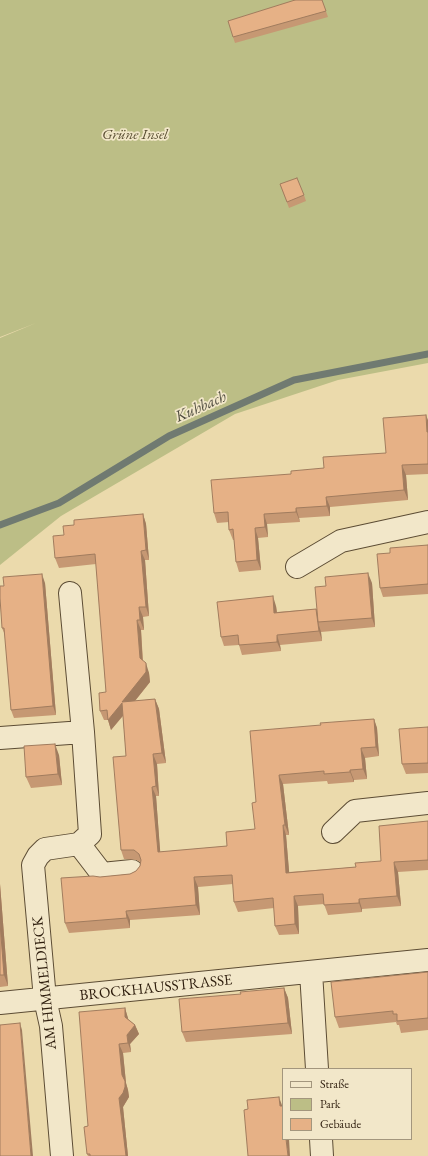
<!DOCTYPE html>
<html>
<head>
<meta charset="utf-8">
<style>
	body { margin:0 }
	#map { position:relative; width:428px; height:1156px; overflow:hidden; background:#ebdaac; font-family:"EB Garamond",serif }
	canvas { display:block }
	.legend { position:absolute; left:282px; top:1068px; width:130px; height:72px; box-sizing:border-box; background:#f2e7c9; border:1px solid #a3967d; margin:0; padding:5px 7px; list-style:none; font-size:12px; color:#2d1c0c }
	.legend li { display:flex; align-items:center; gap:8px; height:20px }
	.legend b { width:20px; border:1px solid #a3967d }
</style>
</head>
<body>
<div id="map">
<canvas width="428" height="1156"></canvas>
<ul class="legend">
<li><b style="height:5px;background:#f2e7c9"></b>Straße</li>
<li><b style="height:11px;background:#bcbe86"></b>Park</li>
<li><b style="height:11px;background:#e6b186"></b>Gebäude</li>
</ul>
</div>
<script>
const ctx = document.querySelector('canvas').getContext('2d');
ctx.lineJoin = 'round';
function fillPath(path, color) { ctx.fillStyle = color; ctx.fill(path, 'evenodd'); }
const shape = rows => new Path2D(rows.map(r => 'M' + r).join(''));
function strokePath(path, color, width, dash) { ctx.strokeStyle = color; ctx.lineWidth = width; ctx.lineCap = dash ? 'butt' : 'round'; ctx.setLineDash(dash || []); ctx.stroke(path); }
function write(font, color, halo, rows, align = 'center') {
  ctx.font = font + ' "EB Garamond",serif'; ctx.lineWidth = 3.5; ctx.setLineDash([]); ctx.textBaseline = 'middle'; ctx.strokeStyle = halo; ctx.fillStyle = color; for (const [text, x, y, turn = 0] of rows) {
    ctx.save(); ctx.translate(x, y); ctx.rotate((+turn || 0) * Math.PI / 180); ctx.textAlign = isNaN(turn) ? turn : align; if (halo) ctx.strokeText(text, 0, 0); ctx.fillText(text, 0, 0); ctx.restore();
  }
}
fillPath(shape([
	[0,0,428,0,428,363,338,380,235,414,61,516,0,565,0,338,36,323,0,337]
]), '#bcbe86');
strokePath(shape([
	[0,525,59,503,169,436,294,380,428,354]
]), '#707a71', 7);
const minor = shape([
	[297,567,341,541,428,522],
	[0,738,83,732],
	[333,832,355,811,428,803],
	[79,844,102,874,132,871],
	[311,972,317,1069],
	[0,1003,428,960],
	[321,1139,322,1156],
	[62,1156,51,1026,45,999,33,865,38,856,45,849,79,844,90,834,83,732,70,593]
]);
strokePath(minor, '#5c4c34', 24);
strokePath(minor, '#f2e7c9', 22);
fillPath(shape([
	[322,0,328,17,235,43,233,37],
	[280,184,304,195,306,201,289,208],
	[428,420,428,474,406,475,408,500,330,507,330,516,299,518,300,522,267,524,268,537,258,538,261,570,239,572,236,562,234,540,233,540,229,530,229,522,217,523,214,513,291,474,324,468,386,453],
	[143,514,146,524,149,560,145,560,149,616,143,617,144,630,141,630,143,661,149,673,150,682,135,701,155,699,159,709,166,763,157,764,159,796,156,796,160,852,227,846,255,829,256,802,321,725,374,719,377,728,379,756,365,758,367,779,354,780,354,782,328,784,327,781,283,784,289,835,286,835,289,872,356,867,381,861,428,821,428,870,398,872,401,906,362,909,362,912,328,915,324,904,298,906,299,934,279,935,275,926,274,908,238,912,234,902,233,884,198,887,200,915,130,920,130,928,69,933,65,923,100,877,130,874,136,871,140,866,141,863,137,860,124,859,121,850,126,756,123,716,111,730,108,720,104,720,100,711,106,692,96,564,59,568,55,558,64,535,74,525],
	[428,545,428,594,383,597,380,588,390,553],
	[45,583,56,715,14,718,11,710,5,635,2,628],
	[372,583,375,627,321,632,322,641,280,645,281,651,242,655,239,645,224,646,221,637,276,606,277,612,316,609],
	[428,727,428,773,406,774,402,764],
	[59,755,62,785,31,788,26,777],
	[0,884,8,986,0,987],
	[428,972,428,1030,401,1033,399,1025,397,1025,396,1022,339,1028,335,1017],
	[284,988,288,998,292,1034,186,1042,182,1032,241,994],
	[125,1008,128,1019,135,1025,139,1034,130,1044,131,1052,123,1053,126,1083,128,1090,129,1097,123,1107,128,1156,88,1156,87,1154,88,1126]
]), '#c69873');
fillPath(shape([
	[426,415,428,420,428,434,427,432],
	[402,465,406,475,408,500,404,490],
	[326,497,330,507,330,516,327,506],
	[296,508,299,518,300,522,296,512],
	[143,514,146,524,149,560,146,550],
	[264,514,267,524,268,537,265,527],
	[255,528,258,538,261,570,257,560],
	[141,551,145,560,149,616,146,607],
	[368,573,372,583,375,627,372,618],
	[42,574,45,583,56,715,53,706],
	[273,596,276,606,278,622,274,613],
	[139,607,143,617,144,630,140,620],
	[316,609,318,622,321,632,322,641,319,631],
	[137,620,141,630,143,668,140,658],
	[277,635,280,645,281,651,277,642],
	[146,663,149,673,150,682,126,712,122,702],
	[155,699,159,709,166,763,162,753],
	[122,703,125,713,111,730,108,720],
	[374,719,377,728,379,756,376,747],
	[55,744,59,755,62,785,58,774],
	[361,748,365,758,367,779,363,769],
	[153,754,157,764,159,796,156,786],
	[350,770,354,780,354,782,350,772],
	[279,775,283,784,289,835,285,825],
	[152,787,156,796,161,862,158,852],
	[283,825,286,835,290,882,286,873],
	[394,862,398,872,401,906,397,896],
	[194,877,198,887,200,915,196,905],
	[0,884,8,986,4,975,0,923],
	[294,896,298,906,299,934,295,924],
	[359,899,362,909,362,912,359,903],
	[126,911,130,920,130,928,127,918],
	[284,988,288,998,292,1034,288,1023],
	[125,1008,128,1018,129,1026,125,1017],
	[20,1023,22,1030,33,1156,31,1156],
	[135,1025,139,1034,130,1044,131,1052,128,1043,127,1035],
	[119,1044,123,1053,126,1083,128,1090,129,1097,123,1107,128,1156,126,1156,119,1098,122,1075],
	[279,1097,283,1108,280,1106],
	[286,1139,289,1139,290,1156,288,1156]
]), '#a17c5e');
const building = shape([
	[295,0,322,0,326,11,233,37,228,21,295,0],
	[297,178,304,195,287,202,280,184,297,178],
	[426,415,427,432,428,432,428,464,402,465,404,490,326,497,327,506,296,508,296,512,264,514,265,527,255,528,257,560,236,562,233,529,229,530,228,512,214,513,211,480,291,474,291,471,324,468,323,457,386,453,383,418,426,415],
	[143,514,146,550,141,551,146,607,139,607,140,620,137,620,140,658,146,663,146,672,122,702,155,699,162,753,153,754,156,786,152,787,158,852,227,846,226,832,255,829,252,803,256,802,250,731,321,725,320,723,374,719,376,747,361,748,363,769,350,770,350,772,324,774,324,771,279,775,285,825,283,825,286,873,356,867,355,863,381,861,379,826,428,821,428,860,394,862,397,896,359,899,359,903,324,905,323,894,294,896,295,924,275,926,273,898,234,902,232,875,194,877,196,905,126,911,127,918,65,923,61,878,93,876,100,877,130,874,136,871,140,866,141,860,139,854,134,850,121,850,113,757,126,756,122,703,108,720,107,710,100,711,99,693,106,692,95,554,55,558,53,536,64,535,63,526,74,525,74,520,143,514],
	[428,545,428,584,380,588,377,554,390,553,390,548,428,545],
	[368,573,372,618,318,622,315,587,326,586,325,577,368,573],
	[42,574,53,706,11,710,4,628,2,628,0,598,0,586,4,586,3,577,42,574],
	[273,596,274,613,316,609,319,631,277,635,277,642,239,645,238,635,221,637,217,602,273,596],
	[428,727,428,763,402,764,399,729,428,727],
	[55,744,58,774,26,777,24,746,55,744],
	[0,923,4,975,0,975,0,923],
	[428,972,428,1018,397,1021,397,1014,393,1014,393,1011,335,1017,331,982,428,972],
	[284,988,288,1023,182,1032,179,999,241,994,240,992,284,988],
	[125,1008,125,1017,135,1025,127,1035,128,1043,119,1044,122,1075,125,1081,125,1087,123,1093,119,1098,126,1156,90,1156,90,1154,87,1154,84,1127,88,1126,79,1012,125,1008],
	[20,1023,31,1156,0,1156,0,1025,20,1023],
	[279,1097,280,1106,283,1106,283,1139,286,1139,288,1156,248,1156,244,1110,248,1109,247,1100,279,1097]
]);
fillPath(building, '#e6b186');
strokePath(building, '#a17c5e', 1);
write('italic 15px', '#584d31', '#f2e7c9', [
	["Grüne Insel",135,135]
]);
write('15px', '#2d1c0c', '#f2e7c9', [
	["AM HIMMELDIECK",45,983,-96],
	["BROCKHAUSSTRASSE",156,988,-6]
]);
write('italic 16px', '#4e4b3e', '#f2e7c9', [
	["Kuhbach",201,407,-24]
]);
</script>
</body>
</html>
